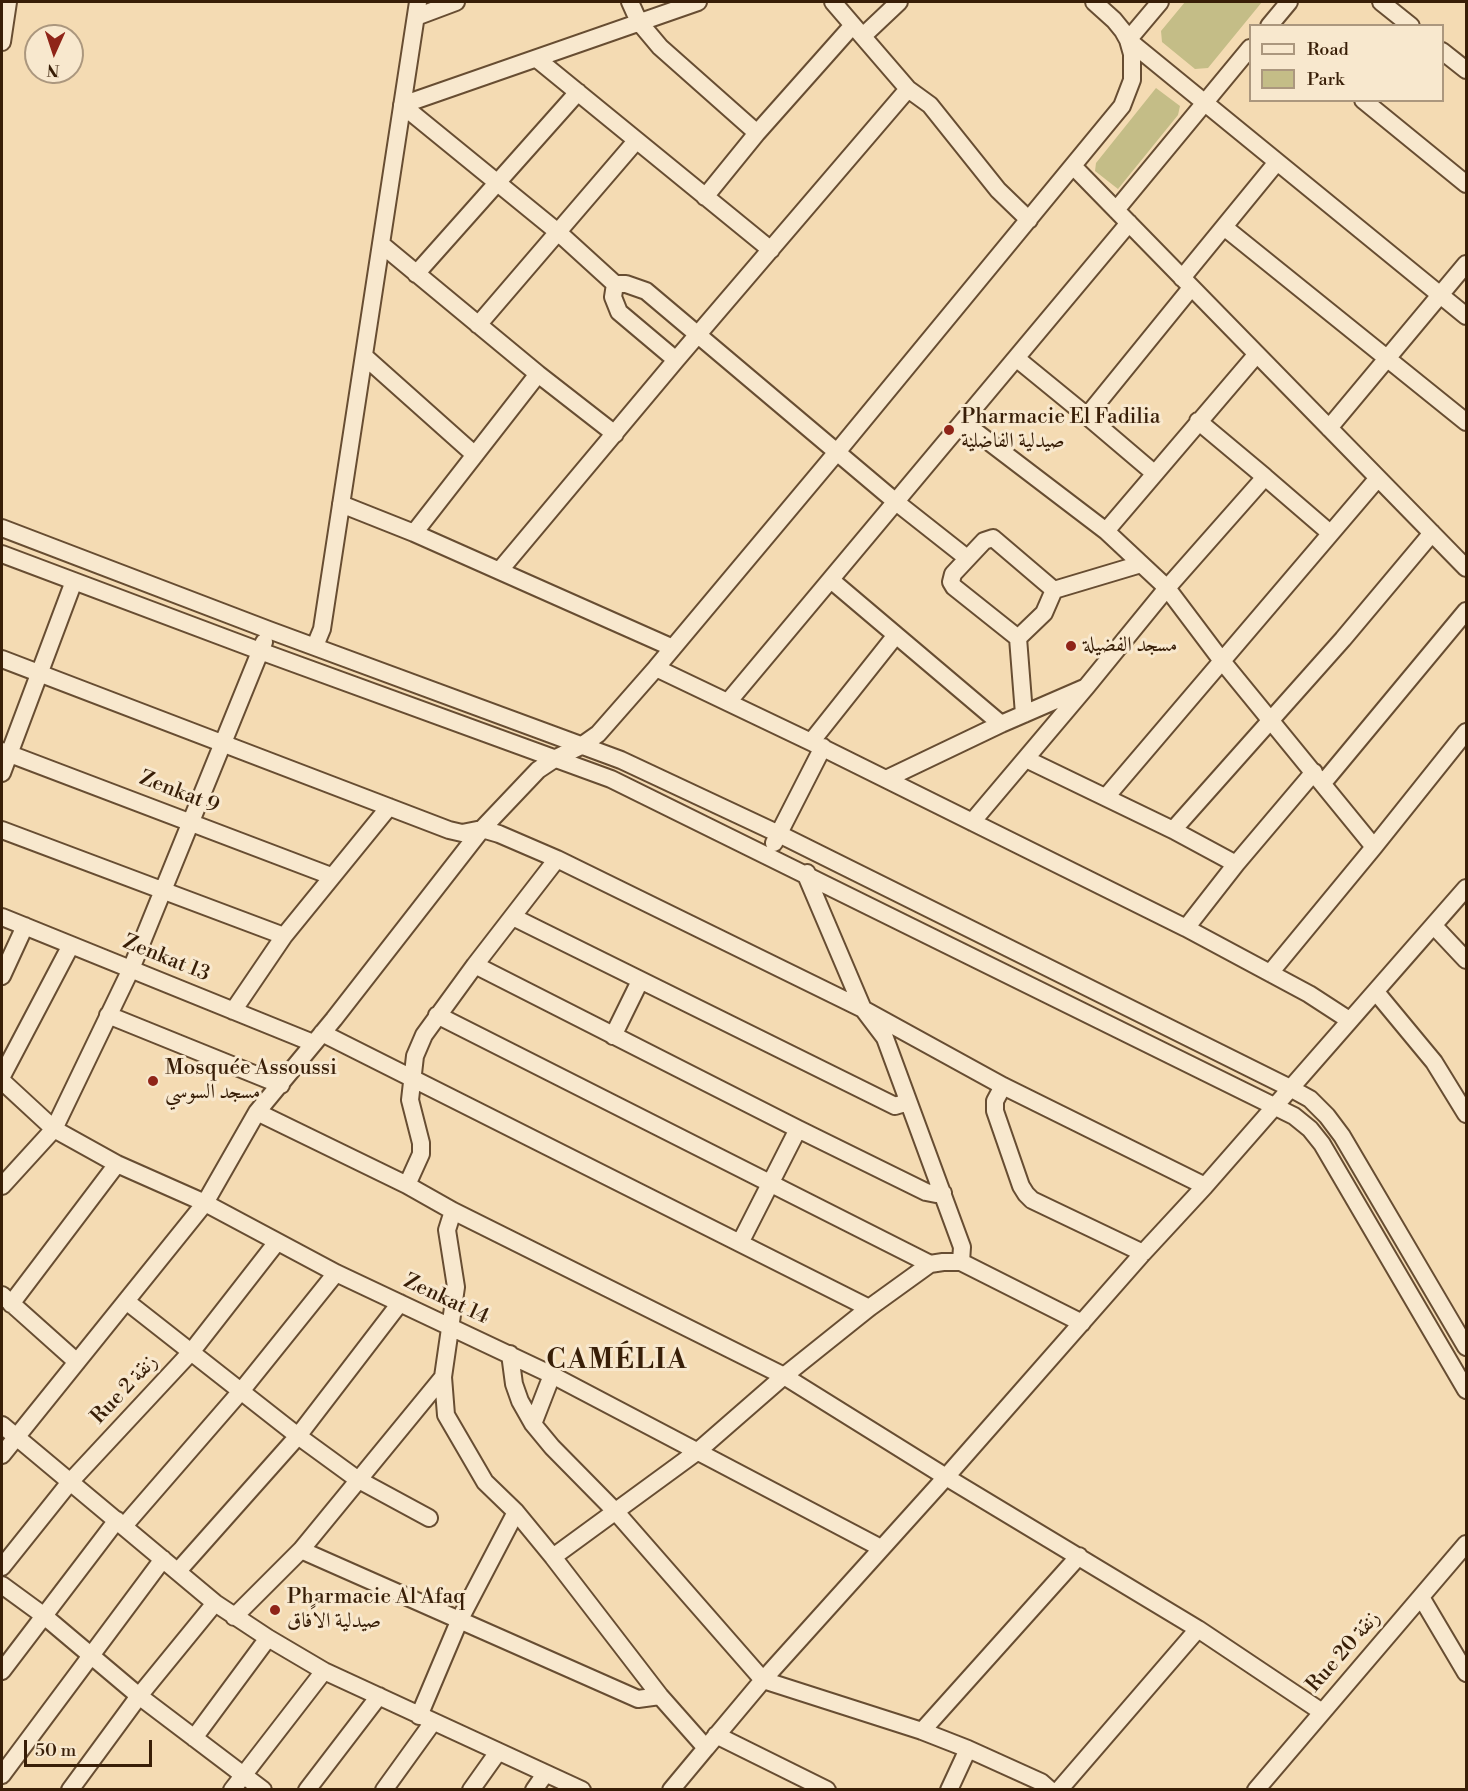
<!DOCTYPE html>
<html>
<head>
<meta charset="utf-8">
<style>
	body { margin:0 }
	#map { position:relative; width:1468px; height:1791px; overflow:hidden; background:#f4dbb3; font-family:"Libre Bodoni",serif }
	canvas { display:block }
	.frame { position:absolute; inset:0; border:3px solid #381e07; pointer-events:none }
	.legend { position:absolute; left:1249px; top:24px; width:195px; height:78px; box-sizing:border-box; background:#f8e8ce; border:2px solid #ab977e; margin:0; padding:8px 10px; list-style:none; font-size:18px; color:#381e07 }
	.legend li { display:flex; align-items:center; gap:12px; height:30px }
	.legend b { width:30px; border:2px solid #ab977e }
	.north { position:absolute; left:24px; top:24px; width:60px; height:60px; box-sizing:border-box; background:#f8e8ce; border:2px solid #ab977e; border-radius:50%; rotate:183deg; font-size:16px; font-weight:700; line-height:24px; text-align:center; color:#381e07 }
	.north::after { content:''; display:block; margin:auto; width:21px; height:27px; background:#8f2418; clip-path:polygon(50% 0,100% 100%,50% 72%,0 100%) }
	.scale { position:absolute; left:24px; top:1740px; width:128px; height:27px; box-sizing:border-box; border:3px solid #381e07; border-top:0; padding-left:8px; font-size:18px; line-height:21px; white-space:nowrap; color:#381e07; -webkit-text-stroke:4px #f8e8ce; paint-order:stroke }
</style>
</head>
<body>
<div id="map">
<canvas width="1468" height="1791"></canvas>
<div class="frame"></div>
<ul class="legend">
<li><b style="height:8px;background:#f8e8ce"></b>Road</li>
<li><b style="height:16px;background:#c4bd87"></b>Park</li>
</ul>
<div class="north">N</div>
<div class="scale">50 m</div>
</div>
<script>
const ctx = document.querySelector('canvas').getContext('2d');
ctx.lineJoin = 'round';
function fillPath(path, color) { ctx.fillStyle = color; ctx.fill(path, 'evenodd'); }
const shape = rows => new Path2D(rows.map(r => 'M' + r).join(''));
function strokePath(path, color, width, dash) { ctx.strokeStyle = color; ctx.lineWidth = width; ctx.lineCap = dash ? 'butt' : 'round'; ctx.setLineDash(dash || []); ctx.stroke(path); }
function write(font, color, halo, rows, align = 'center') {
  ctx.font = font + ' "Libre Bodoni",Amiri,serif'; ctx.lineWidth = 6; ctx.setLineDash([]); ctx.textBaseline = 'middle'; ctx.strokeStyle = halo; ctx.fillStyle = color; for (const [text, x, y, turn = 0] of rows) {
    ctx.save(); ctx.translate(x, y); ctx.rotate((+turn || 0) * Math.PI / 180); ctx.textAlign = isNaN(turn) ? turn : align; if (halo) ctx.strokeText(text, 0, 0); ctx.fillText(text, 0, 0); ctx.restore();
  }
}
fillPath(shape([
	[1185,2,1262,2,1208,68,1195,69,1162,42,1161,31],
	[1156,88,1180,106,1178,115,1118,189,1095,171,1096,163]
]), '#c4bd87');
const minor = shape([
	[630,2,639,22,660,47,757,133,705,197],
	[833,2,908,89,930,105,998,190,1029,220],
	[1381,2,1411,26],
	[416,17,456,2],
	[1269,26,1289,2],
	[863,36,899,2],
	[1128,40,1466,316],
	[1128,40,1160,2],
	[2,42,8,2],
	[1442,51,1466,70],
	[537,59,771,250],
	[1363,100,1466,184],
	[402,105,559,233,615,284,613,297,619,312,676,360],
	[402,105,698,2],
	[757,133,853,25],
	[1073,166,1466,568],
	[1116,210,1250,48],
	[1224,227,1466,422],
	[381,244,538,374,615,434],
	[416,274,578,92],
	[1182,278,1277,162],
	[615,284,626,284,646,291,896,502,967,558],
	[478,325,636,141],
	[364,356,475,455],
	[1016,358,1087,416,1154,473],
	[1087,416,1191,288],
	[963,422,1106,531,1167,588,1222,661,1374,847],
	[1329,428,1466,264],
	[1265,477,1330,533],
	[341,504,414,533,673,648],
	[2,528,269,630,621,760,779,834,1290,1088,1310,1099,1327,1116,1342,1136,1466,1347],
	[1106,531,1257,354],
	[414,533,538,374],
	[2,554,260,651,611,779,1294,1116,1310,1129,1322,1144,1466,1390],
	[500,570,676,360,908,89],
	[831,580,1001,724],
	[1018,638,954,587,951,582,953,574,984,541,993,538,1054,590],
	[315,646,322,629,418,2],
	[2,659,449,830,462,833,482,829,499,834,557,859,863,1009,1003,1086,1205,1186],
	[656,668,811,742,1186,928,1309,994,1349,1020],
	[728,702,1129,223],
	[1024,714,1018,638,1044,613,1054,590,1141,564],
	[811,742,896,635],
	[2,751,331,876],
	[1026,759,1173,830,1236,864],
	[2,773,74,581],
	[886,779,1001,724,1084,688],
	[1323,783,1466,611],
	[1106,797,1378,478],
	[972,822,1087,686,1167,588,1265,477,1198,421],
	[2,830,284,936],
	[1173,830,1343,639,1432,533],
	[774,843,823,747],
	[807,873,806,875,863,1009,885,1038,962,1247,961,1262],
	[2,917,313,1043],
	[513,917,895,1106,908,1102],
	[1434,926,1466,960],
	[1186,928,1236,864,1314,772],
	[475,965,798,1129,926,1192,936,1194,943,1193],
	[1270,973,1374,847,1466,732],
	[2,976,25,926],
	[1376,992,1434,1062,1466,1114],
	[233,1011,284,936,389,807],
	[108,1015,281,1085],
	[437,1015,930,1264],
	[322,1033,869,1308],
	[613,1036,640,981],
	[2,1076,71,945],
	[2,1081,54,1129,117,1164,205,1203,336,1273,552,1375,881,1548],
	[1003,1086,995,1101,995,1111,1021,1186,1026,1194,1032,1200,1143,1253],
	[257,1112,407,1185,453,1211,784,1376,946,1477,1198,1629,1322,1712],
	[407,1185,421,1154,421,1143,410,1100,415,1056,424,1035,475,965,557,859],
	[2,1186,54,1129,131,969,264,642],
	[453,1211,447,1230,456,1287,443,1377,446,1415,485,1482,516,1512,553,1557,660,1696,706,1748,671,1790],
	[740,1243,798,1129],
	[2,1295,77,1362],
	[126,1301,298,1436,357,1479,429,1518],
	[11,1304,117,1164],
	[510,1354,514,1384,520,1401,533,1424,552,1447,616,1512,763,1680,922,1731,968,1749,1041,1782,1050,1790],
	[533,1424,552,1375],
	[2,1425,215,1603,268,1638,324,1671,582,1790],
	[2,1455,205,1203,257,1112,334,1019,482,829,538,770,556,758,581,746,598,734,656,668,837,452,1122,106,1132,80,1132,54,1128,40,1123,31,1114,20,1094,2],
	[124,1526,242,1390,336,1273],
	[301,1550,638,1699,660,1696],
	[553,1557,698,1451,784,1376,869,1308,930,1264,943,1262,961,1262,1082,1323],
	[2,1567,70,1482,192,1351,277,1242],
	[178,1571,298,1436,400,1303],
	[2,1585,43,1615,139,1696,263,1790],
	[1421,1597,1466,1673],
	[234,1617,301,1550,443,1377],
	[2,1671,117,1520],
	[419,1716,460,1619,516,1512],
	[922,1731,1079,1556],
	[716,1735,827,1790],
	[194,1738,268,1638],
	[706,1748,763,1680,946,1477,1143,1253,1205,1186,1466,888],
	[2,1775,163,1559],
	[70,1790,139,1696,215,1603],
	[232,1790,324,1671],
	[307,1790,379,1696],
	[384,1790,433,1722],
	[471,1790,498,1752],
	[534,1790,545,1774],
	[949,1790,968,1749],
	[1059,1790,1198,1629],
	[1256,1790,1466,1544]
]);
strokePath(minor, '#674d32', 20);
strokePath(minor, '#f8e8ce', 16);
for (const [x, y, r, color] of [
	[949,430,6,"#8f2418"],
	[1071,646,6,"#8f2418"],
	[153,1081,6,"#8f2418"],
	[275,1610,6,"#8f2418"]
]) { const dot = new Path2D(); dot.arc(x, y, r, 0, 2 * Math.PI); ctx.fillStyle = color; ctx.fill(dot); strokePath(dot, '#f8e8ce', 2); }
write('21px', '#381e07', '#f8e8ce', [
	["Pharmacie El Fadilia",961,418],
	["صيدلية الفاضلية",961,442],
	["مسجد الفضيلة",1083,646],
	["Mosquée Assoussi",165,1069],
	["مسجد السوسي",165,1093],
	["Pharmacie Al Afaq",287,1598],
	["صيدلية الاًفاق",287,1622]
], 'left');
write('21px', '#381e07', '#f8e8ce', [
	["Zenkat 9",179,793,21],
	["Zenkat 13",166,959,22],
	["Zenkat 14",446,1300,25],
	["Rue 2 زنقة",125,1390,-47],
	["Rue 20 زنقة",1344,1652,-49]
]);
ctx.letterSpacing = '1.5px';
write('bold 27px', '#381e07', '#f8e8ce', [
	["CAMÉLIA",617,1362]
]);
ctx.letterSpacing = '0px';
</script>
</body>
</html>
